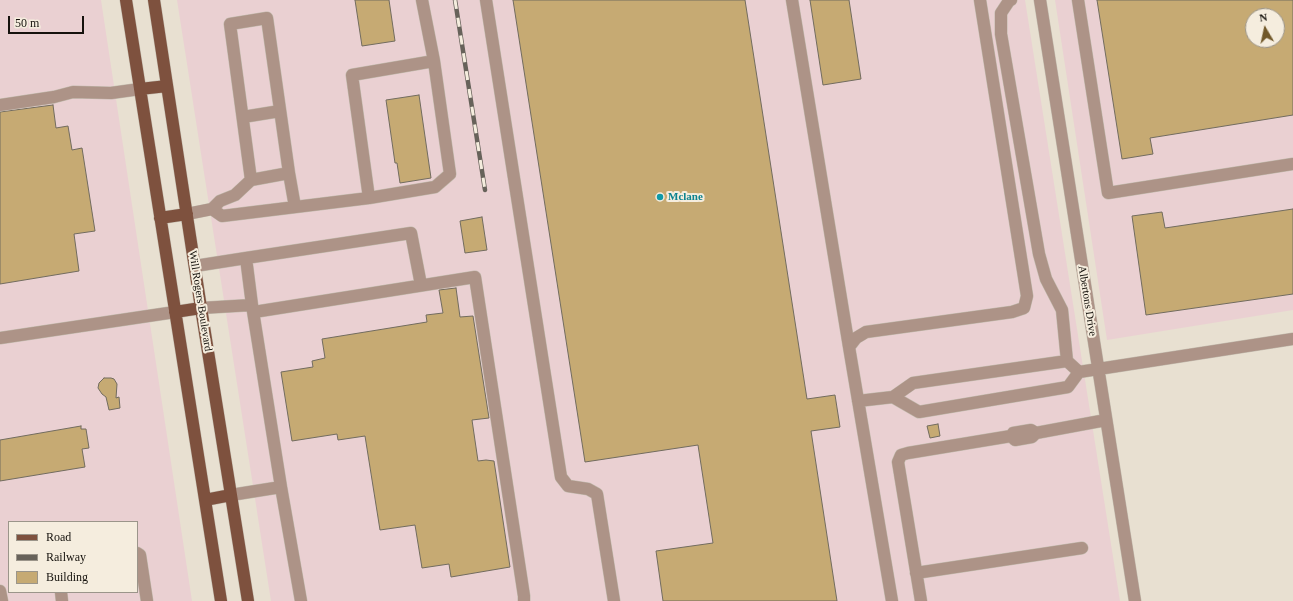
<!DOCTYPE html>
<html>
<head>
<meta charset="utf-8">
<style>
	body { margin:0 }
	#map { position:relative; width:1293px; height:601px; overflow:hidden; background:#e8e0d1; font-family:"Times New Roman",serif }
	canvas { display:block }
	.legend { position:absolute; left:8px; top:521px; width:130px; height:72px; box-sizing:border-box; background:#f5edde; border:1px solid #9b958a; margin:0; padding:5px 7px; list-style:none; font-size:12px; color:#15120d }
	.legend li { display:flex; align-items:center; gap:8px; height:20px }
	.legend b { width:20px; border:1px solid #9b958a }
	.north { position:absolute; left:1245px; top:8px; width:40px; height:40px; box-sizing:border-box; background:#f5edde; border:1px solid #9b958a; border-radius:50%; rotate:351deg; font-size:11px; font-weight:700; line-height:16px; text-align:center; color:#15120d }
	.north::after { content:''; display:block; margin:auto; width:14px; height:18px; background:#715829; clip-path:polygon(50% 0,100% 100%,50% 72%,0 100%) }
	.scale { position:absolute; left:8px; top:16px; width:76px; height:18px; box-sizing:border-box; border:2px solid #15120d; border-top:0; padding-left:5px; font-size:12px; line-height:14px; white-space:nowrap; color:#15120d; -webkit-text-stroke:3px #f5edde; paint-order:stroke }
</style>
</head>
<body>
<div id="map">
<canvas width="1293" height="601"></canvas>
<ul class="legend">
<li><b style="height:5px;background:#7e513e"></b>Road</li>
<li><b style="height:5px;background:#67625a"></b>Railway</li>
<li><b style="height:11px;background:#c6aa73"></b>Building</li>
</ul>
<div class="north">N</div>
<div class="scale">50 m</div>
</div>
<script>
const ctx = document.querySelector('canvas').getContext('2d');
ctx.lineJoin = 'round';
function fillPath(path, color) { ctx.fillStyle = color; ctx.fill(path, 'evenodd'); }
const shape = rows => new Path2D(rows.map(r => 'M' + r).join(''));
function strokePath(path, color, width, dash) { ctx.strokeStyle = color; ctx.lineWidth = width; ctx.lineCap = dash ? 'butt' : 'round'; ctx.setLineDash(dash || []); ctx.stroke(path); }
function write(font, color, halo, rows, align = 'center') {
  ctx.font = font + ' "Times New Roman",serif'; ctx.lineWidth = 4; ctx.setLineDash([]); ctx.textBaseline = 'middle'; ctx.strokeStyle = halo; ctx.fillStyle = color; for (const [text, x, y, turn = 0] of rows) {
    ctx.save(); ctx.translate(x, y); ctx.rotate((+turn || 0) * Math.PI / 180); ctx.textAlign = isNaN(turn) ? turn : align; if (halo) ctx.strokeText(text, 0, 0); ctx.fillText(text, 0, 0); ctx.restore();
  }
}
fillPath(shape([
	[0,0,101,0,192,601,0,601],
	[9,522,137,522,137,592,9,592],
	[177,0,1025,0,1120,601,271,601],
	[1055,0,1293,0,1293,310,1107,340],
	[1253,16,1277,16,1277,40,1253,40]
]), '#ead0d2');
const building = shape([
	[355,0,389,0,395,41,362,46,355,0],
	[513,0,745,0,807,399,835,395,840,427,811,431,837,601,663,601,656,551,713,543,698,445,585,462,513,0],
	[810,0,849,0,861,79,823,85,810,0],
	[1097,0,1293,0,1293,115,1150,138,1153,154,1122,159,1097,0],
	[1253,16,1277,16,1277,40,1253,40,1253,16],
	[419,95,431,178,400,183,397,163,395,163,386,100,419,95],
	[53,105,56,128,68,126,72,150,82,148,95,231,74,234,79,271,0,284,0,112,53,105],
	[1293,209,1293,294,1146,315,1132,216,1162,212,1165,228,1293,209],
	[482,217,487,250,465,253,460,221,482,217],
	[456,288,460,317,473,316,489,418,472,420,478,461,486,460,494,461,510,567,451,577,449,564,422,568,415,525,380,530,365,436,338,440,337,434,292,441,281,372,313,367,312,361,325,358,322,339,427,322,426,315,443,313,439,290,456,288],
	[104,378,111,378,114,379,117,384,116,398,119,397,120,408,109,410,106,397,102,394,98,388,99,383,104,378],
	[938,424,940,436,930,438,927,426,938,424],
	[81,426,81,429,86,429,89,448,82,449,85,467,0,481,0,440,81,426]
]);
fillPath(building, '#c6aa73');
strokePath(building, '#726c5f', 1);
const minor = shape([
	[486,0,561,477,568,486,588,489,597,494,614,601],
	[792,0,849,347],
	[1011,0,1009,1,1001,13,1001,34,1039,254,1046,279,1062,310,1067,361],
	[1040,0,1135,601],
	[1078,0,1108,193,1293,164],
	[0,105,54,97,73,92,111,93,140,89],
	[243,117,280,111],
	[289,173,295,207],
	[369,198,352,75,434,61],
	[212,209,222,216,369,198,435,187,450,174,434,61,422,0],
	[187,214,212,209,220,201,235,195,251,180,289,173,267,18,230,24,251,180],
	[246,258,411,233,421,285],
	[195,266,246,258,252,305],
	[201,308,252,305,281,487,301,601],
	[254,312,475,277,524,596,524,601],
	[0,338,175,312],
	[1079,372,1067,361,913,383,893,397,919,412,1068,387,1079,372,1293,339],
	[858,401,893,397],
	[1036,433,1032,437,1015,440,1011,436,1013,433,1031,430,1036,433,1106,420],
	[231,495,281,487],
	[137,553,140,555,147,601],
	[916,573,1082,548],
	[0,591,2,601],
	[61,592,62,601],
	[892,601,849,347,856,338,866,332,1012,312,1024,308,1027,296,980,0],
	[921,601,898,462,901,455,908,453,1011,436]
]);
const major = shape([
	[126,0,221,601],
	[154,0,201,308,248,601],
	[140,89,167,86],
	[160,218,187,214],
	[175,312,201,308],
	[205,500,231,495]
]);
strokePath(minor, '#c2bbae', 13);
strokePath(major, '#c2bbae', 13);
strokePath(minor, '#ad9387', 12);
strokePath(major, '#7e513e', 12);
const rail = shape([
	[455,0,485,190]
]);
strokePath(rail, '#67625a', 4.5);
strokePath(rail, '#f5edde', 3, [9]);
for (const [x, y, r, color] of [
	[660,197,4,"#0f9aa8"]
]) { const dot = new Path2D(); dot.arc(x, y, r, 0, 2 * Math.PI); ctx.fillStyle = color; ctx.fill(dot); strokePath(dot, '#f5edde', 1.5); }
write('bold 11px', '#0d838f', '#f5edde', [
	["Mclane",668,197]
], 'left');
write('11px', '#15120d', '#f5edde', [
	["Will Rogers Boulevard",200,301,81],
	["Albertons Drive",1087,301,81]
]);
</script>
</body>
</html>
